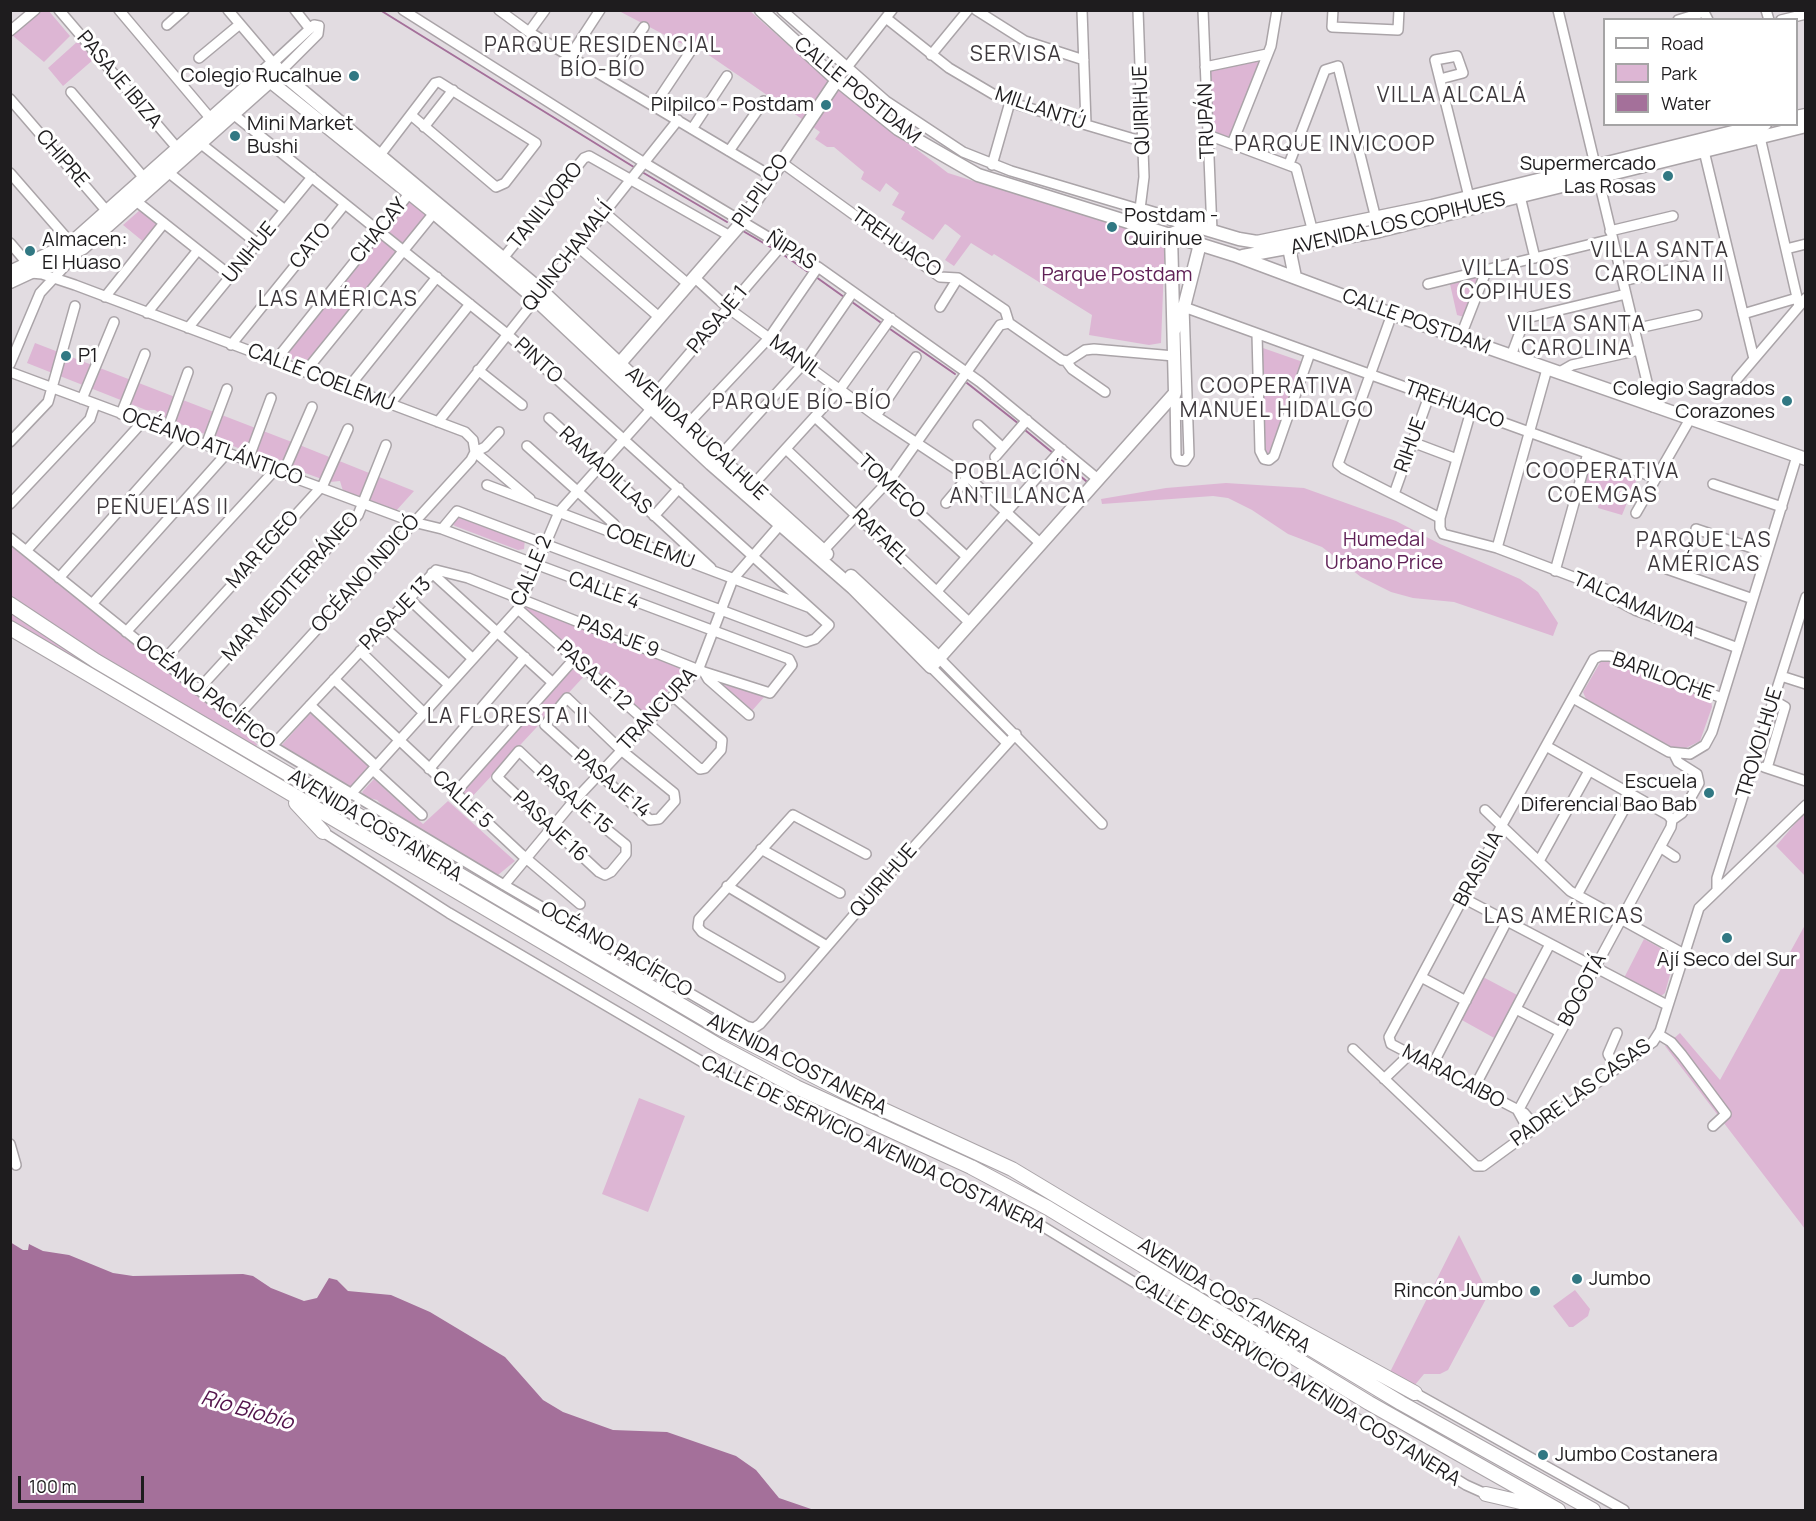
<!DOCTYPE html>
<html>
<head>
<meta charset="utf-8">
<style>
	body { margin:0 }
	#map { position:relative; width:1816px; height:1521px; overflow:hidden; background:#e2dce1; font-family:Manrope,sans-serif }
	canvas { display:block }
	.frame { position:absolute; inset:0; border:12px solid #1e1c1e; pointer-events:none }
	.legend { position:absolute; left:1603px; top:18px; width:195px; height:108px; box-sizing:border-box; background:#fff; border:2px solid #a5a4a5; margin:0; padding:8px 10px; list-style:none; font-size:18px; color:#1e1c1e }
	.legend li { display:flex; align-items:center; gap:12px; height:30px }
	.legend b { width:30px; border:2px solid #a5a4a5 }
	.scale { position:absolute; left:18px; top:1476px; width:126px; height:27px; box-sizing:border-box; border:3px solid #1e1c1e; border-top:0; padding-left:8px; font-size:18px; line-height:21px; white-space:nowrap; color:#1e1c1e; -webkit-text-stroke:4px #fff; paint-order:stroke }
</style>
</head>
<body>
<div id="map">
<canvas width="1816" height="1521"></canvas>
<div class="frame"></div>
<ul class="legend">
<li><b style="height:8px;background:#fff"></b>Road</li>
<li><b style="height:16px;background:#ddb6d4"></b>Park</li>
<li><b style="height:16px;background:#a4709a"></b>Water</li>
</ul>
<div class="scale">100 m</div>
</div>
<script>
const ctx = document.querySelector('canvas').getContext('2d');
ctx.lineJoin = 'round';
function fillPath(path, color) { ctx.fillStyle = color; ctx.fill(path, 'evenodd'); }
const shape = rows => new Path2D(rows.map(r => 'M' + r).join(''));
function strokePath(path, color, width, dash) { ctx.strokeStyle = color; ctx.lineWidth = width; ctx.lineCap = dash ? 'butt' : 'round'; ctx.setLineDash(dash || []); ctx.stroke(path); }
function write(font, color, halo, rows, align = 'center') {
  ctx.font = font + ' Manrope,sans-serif'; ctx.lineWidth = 6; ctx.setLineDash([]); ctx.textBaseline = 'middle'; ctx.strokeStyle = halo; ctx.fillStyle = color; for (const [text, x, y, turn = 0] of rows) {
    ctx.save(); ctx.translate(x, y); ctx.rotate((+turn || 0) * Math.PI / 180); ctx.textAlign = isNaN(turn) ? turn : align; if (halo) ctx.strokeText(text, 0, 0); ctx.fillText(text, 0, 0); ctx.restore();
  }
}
fillPath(shape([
	[48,10,70,36,44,62,12,35,41,11],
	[619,11,750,11,841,92,948,173,1165,241,1161,343,1149,345,1089,335,1092,315,994,254,992,256,971,243,954,266,945,260,961,236,947,225,945,224,933,240,901,219,905,212,892,205,899,193,886,183,880,192,861,179,864,172,834,147,827,147,815,139,820,132,799,117,697,47,680,43],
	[78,41,94,59,63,86,48,68],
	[1258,59,1260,62,1230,137,1214,133,1210,70],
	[407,200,428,216,405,245,402,245,384,229],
	[140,210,157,223,158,227,145,243,123,225],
	[382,237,397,248,397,253,309,365,283,355,377,238],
	[1479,275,1481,279,1464,317,1457,315,1450,284],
	[35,343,297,444,414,491,395,512,343,491,340,481,330,482,250,453,166,418,155,410,146,410,27,363],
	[1260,347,1303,362,1271,453,1268,456,1264,453],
	[1587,461,1638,476,1622,515,1598,508,1601,490,1582,484],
	[1226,483,1304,488,1396,521,1440,544,1520,579,1538,592,1558,623,1553,636,1454,602,1413,598,1391,592,1361,577,1322,547,1288,534,1252,510,1228,498,1213,496,1102,504,1101,499,1166,488],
	[459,516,525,539,524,549,518,550,455,526,452,524],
	[10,545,257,744,256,749,71,640,11,597],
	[521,603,689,667,647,715,522,610],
	[10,610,715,1032,712,1037,11,624],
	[1601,661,1606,661,1711,700,1712,707,1700,741,1684,749,1671,747,1586,699,1583,692],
	[578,663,588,672,469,800,459,791],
	[722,684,765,696,750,713],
	[310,713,369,766,351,787,281,746],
	[374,779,423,824,448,801,515,861,498,875,386,809,377,800,365,797,362,792],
	[1805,812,1805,876,1776,846],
	[1805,925,1805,1229,1665,1046,1680,1033,1720,1080],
	[1644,939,1675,956,1665,993,1661,996,1624,978],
	[1483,977,1519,996,1496,1039,1460,1019],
	[639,1098,685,1116,648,1212,602,1194],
	[1459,1235,1486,1289,1487,1297,1448,1370,1440,1374,1424,1374,1414,1386,1390,1372],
	[1575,1290,1590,1309,1588,1316,1573,1327,1569,1327,1553,1306]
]), '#ddb6d4');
fillPath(shape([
	[10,1242,23,1250,28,1250,29,1244,43,1251,69,1255,113,1273,133,1276,243,1274,253,1276,271,1288,304,1301,317,1298,329,1278,337,1280,348,1291,391,1295,430,1312,505,1357,543,1400,563,1412,613,1430,667,1432,736,1456,756,1470,779,1498,814,1510,11,1510]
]), '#a4709a');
strokePath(shape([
	[380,10,637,169],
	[642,172,727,222],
	[743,231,772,248],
	[781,253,808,272],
	[816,277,844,297],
	[852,302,880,322],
	[890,329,955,374],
	[967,383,1019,424],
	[1025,430,1053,453],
	[1059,458,1086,481]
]), '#a4709a', 2);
const street = shape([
	[59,10,178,149],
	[119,10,211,119],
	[228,10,273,63,314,25,319,26,318,34,280,72],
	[295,10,310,29],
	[403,10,643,162,818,267,980,382,1099,480],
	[499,10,529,32,771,176],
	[782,10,886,101,963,152,1011,171,1145,211],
	[976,10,1025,41,1084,60],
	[1082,10,1086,124],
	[1138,10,1144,177,1140,209],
	[1203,10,1212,231],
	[1333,10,1332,27,1398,30,1399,10],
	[1558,10,1653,407],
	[1766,10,1769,20],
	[886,18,949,68,993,94,1019,105,1144,142],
	[1678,20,1704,12,1708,20],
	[1781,20,1806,14],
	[167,25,184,10],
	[10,31,35,10],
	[529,32,545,10],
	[931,55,968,10],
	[570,56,600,10],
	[199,58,240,24],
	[1205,67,1267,54],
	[608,79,644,27],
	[1440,79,1463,73,1457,56,1435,60,1469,197],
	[837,80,892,10],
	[71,92,145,179],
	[10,99,111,216],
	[654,106,690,52],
	[233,114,507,334,829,625,815,639,806,642,457,511,442,529],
	[424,127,453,90],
	[692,129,727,76],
	[1208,135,1296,168,1314,236],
	[1760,137,1799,306],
	[200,143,285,210],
	[1232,144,1271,46,1277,10],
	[729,151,764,101],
	[1704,151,1754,359],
	[380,155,435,83,439,82,536,143,505,183,496,187,411,115],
	[781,162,940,277,958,278,1005,310,1009,323,1062,360,1068,361,1085,350,1094,349,1174,356],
	[1289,164,1325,70,1338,66,1379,231],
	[992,165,1010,102],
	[168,172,258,244],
	[10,173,71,243],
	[1520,196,1535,258],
	[136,201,231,276],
	[604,212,688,284],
	[1610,231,1673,216],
	[10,243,28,264],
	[577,246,659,317],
	[1786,249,1806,244],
	[504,257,584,158,589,156,730,236],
	[31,273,42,274,75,285,465,432,473,440,475,452],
	[694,277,728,308,876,416,968,477,1041,544],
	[1623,281,1685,266],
	[1428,284,1612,239],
	[105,297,164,223],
	[940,307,958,278],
	[147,313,198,250],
	[1392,314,1338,464,1344,469,1440,518],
	[1743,314,1797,298],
	[188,328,312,177],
	[1634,329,1697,315],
	[1257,334,1260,451,1264,459,1269,460,1274,456,1310,353],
	[1460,338,1487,269],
	[231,345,345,204],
	[1511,356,1523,324,1531,317,1626,294],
	[275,361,412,190],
	[1066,361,1072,369,1105,392],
	[10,364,40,293,78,252],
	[478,370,522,405],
	[10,372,413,522,442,529,789,659,792,665,770,693,704,672,468,578,436,570,272,746],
	[305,372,438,208],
	[1558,373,1572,365,1639,350],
	[1737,379,1806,298],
	[348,388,437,277],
	[1175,393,1176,456,1178,460,1185,461,1189,455,1184,307,1656,478],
	[82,399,114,322],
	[390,404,470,304],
	[1471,411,1440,518,1440,528,1443,534,1497,548,1608,590,1616,600,1635,610,1738,648],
	[121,414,145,354],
	[876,416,916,357],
	[815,417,967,557],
	[549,418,711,568],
	[438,422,678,120],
	[978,425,1003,448],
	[686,426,769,338,818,267],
	[167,430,188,372],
	[10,442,48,402,75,306],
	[1412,442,1457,459],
	[206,445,227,389],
	[527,446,614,524,615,534],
	[787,450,971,624],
	[475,452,530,499],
	[719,457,804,363,853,292],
	[995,457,1027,420],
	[248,460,271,398],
	[1713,484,1782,507],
	[487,485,808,607],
	[751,487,840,389,891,318],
	[1394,494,1429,396],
	[946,503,968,477],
	[10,504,90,419,95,404],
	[1636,513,1690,419],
	[654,516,679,488],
	[1696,529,1767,553],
	[10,538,235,719,272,746,504,885,746,1026,754,1028,760,1024,892,871,1016,734],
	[1497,548,1547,369],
	[26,551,137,428,139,420],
	[823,551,893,476,1000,325,1009,323],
	[1667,569,1753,599],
	[1555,571,1588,453],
	[432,573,553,683],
	[59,578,184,437],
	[937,591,1062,449],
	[408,598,473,659],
	[92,604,227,453],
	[518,609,692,762,700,769,705,768,721,750,722,740,674,697],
	[383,626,449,685],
	[126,632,274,471,285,469,312,407],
	[360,651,424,713],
	[940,659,1102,824],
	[163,661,323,485,348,429],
	[931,667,1007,743],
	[704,672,708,679,749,715],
	[1781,676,1806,684],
	[334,679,521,854,580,904],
	[198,690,358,515,386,445],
	[567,698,621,750,674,793,675,801,659,819,650,820,545,725,567,698],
	[1573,698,1669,752,1690,754,1705,745,1712,732,1797,456],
	[310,705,376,766],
	[235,719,471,460,475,452,485,447,499,432],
	[1546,746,1668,815,1672,820],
	[519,751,573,802,626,845,626,854,611,872,605,875,599,872,497,777,519,751],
	[1764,767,1806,781],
	[1767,768,1785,707,1773,700],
	[429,769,525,657],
	[373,770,422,815],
	[455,793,575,658],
	[350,795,518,609,559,512,652,408,654,395,782,245],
	[1485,810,1570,891,1684,954],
	[323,832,449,913,716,1070,999,1202,1042,1226,1466,1485,1486,1494],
	[1660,847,1675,857],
	[761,849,840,893],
	[1539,861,1589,771],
	[504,885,573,802,699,668,733,579,779,526],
	[727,886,827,946],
	[1717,890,1717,878,1806,597],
	[1577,895,1632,795],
	[1463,898,1667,1005],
	[780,977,702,932,698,927,699,919,793,815,866,854],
	[1421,977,1466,1001],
	[1516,1009,1560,1032],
	[1658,1034,1671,1042,1682,1055,1726,1114,1713,1126],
	[1353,1049,1476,1166,1483,1166,1653,1042,1660,1031,1699,908,1806,805],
	[1432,1066,1507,921],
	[1616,1068,1608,1054,1617,1033],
	[1384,1079,1410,1054],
	[1474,1088,1550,944],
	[1518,1111,1671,827,1672,820,1682,813,1699,783,1697,774,1678,762,1674,754],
	[1518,1111,1529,1131],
	[1536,1127,1524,1113,1391,1044,1389,1037,1502,825,1594,659,1600,656,1610,656,1722,698],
	[10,1144,16,1165],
	[1415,1393,1624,1510]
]);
const secondary = shape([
	[761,10,837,80,898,129,978,175,1234,255,1392,314,1806,459],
	[261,74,434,213,535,299,711,464,853,588,931,667,1175,393,1171,234,1194,225],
	[1796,117,1806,115],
	[1128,220,1145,211,1239,239,1257,242,1432,206,1765,124],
	[1288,243,1295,277],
	[1243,256,1379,231,1806,126],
	[10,272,71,243,273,63,280,72,541,290,719,457,827,554],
	[10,282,83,248,275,77],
	[1175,329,1184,307,1200,244],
	[620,363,738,227,837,80],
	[851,576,940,659]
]);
const primary = shape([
	[10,604,96,661,720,1028,847,1093,1012,1169,1401,1403,1593,1510],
	[10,628,719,1046,796,1087,971,1167,1048,1208,1369,1403,1558,1510],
	[296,803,323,832],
	[1256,1306,1415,1393],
	[1486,1494,1542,1507]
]);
strokePath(street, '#aaa4a8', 12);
strokePath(secondary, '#aaa4a8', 15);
strokePath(primary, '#aaa4a8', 16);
strokePath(street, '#fff', 9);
strokePath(secondary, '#fff', 12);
strokePath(primary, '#fff', 14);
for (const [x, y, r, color] of [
	[354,76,6,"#317883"],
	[826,105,6,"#317883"],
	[235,136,6,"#317883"],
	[1668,176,6,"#317883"],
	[1112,227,6,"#317883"],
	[30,251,6,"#317883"],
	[66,356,6,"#317883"],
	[1787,401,6,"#317883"],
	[1709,793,6,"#317883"],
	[1727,938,6,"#317883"],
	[1577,1279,6,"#317883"],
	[1535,1291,6,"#317883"],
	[1543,1455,6,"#317883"]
]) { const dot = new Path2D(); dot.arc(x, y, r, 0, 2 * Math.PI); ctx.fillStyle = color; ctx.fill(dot); strokePath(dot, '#fff', 2); }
write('20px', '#1e1c1e', '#fff', [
	["Colegio Rucalhue",342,76],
	["Pilpilco - Postdam",814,105],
	["Mini Market",247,124,"left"],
	["Bushi",247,147,"left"],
	["Supermercado",1656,164],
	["Las Rosas",1656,187],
	["Postdam -",1124,216,"left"],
	["Quirihue",1124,239,"left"],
	["Almacen:",42,240,"left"],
	["El Huaso",42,263,"left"],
	["P1",78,356,"left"],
	["Colegio Sagrados",1775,389],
	["Corazones",1775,412],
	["Escuela",1697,782],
	["Diferencial Bao Bab",1697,805],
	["Ají Seco del Sur",1727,960,"center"],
	["Jumbo",1589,1279,"left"],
	["Rincón Jumbo",1523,1291],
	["Jumbo Costanera",1555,1455,"left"]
], 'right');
write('20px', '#1e1c1e', '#fff', [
	["PASAJE IBIZA",119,80,50],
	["CALLE POSTDAM",857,91,39],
	["MILLANTÚ",1040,109,19],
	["QUIRIHUE",1142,110,-92],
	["TRUPÁN",1207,121,-92],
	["CHIPRE",62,159,49],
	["PILPILCO",761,191,-56],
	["TANILVORO",546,206,-51],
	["AVENIDA LOS COPIHUES",1398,224,-13],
	["CHACAY",379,231,-51],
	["TREHUACO",896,243,35],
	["CATO",311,246,-51],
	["ÑIPAS",791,251,32],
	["UNIHUE",250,253,-51],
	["QUINCHAMALÍ",568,257,-52],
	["PASAJE 1",718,320,-50],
	["CALLE POSTDAM",1416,322,20],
	["MANIL",795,357,36],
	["PINTO",538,361,42],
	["CALLE COELEMU",321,378,21],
	["TREHUACO",1454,405,20],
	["AVENIDA RUCALHUE",696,434,43],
	["RIHUE",1411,445,-70],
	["OCÉANO ATLÁNTICO",212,447,20],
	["RAMADILLAS",605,471,43],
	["TOMECO",891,487,43],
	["RAFAEL",880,537,44],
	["COELEMU",650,547,21],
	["MAR EGEO",263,550,-48],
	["CALLE 2",532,571,-67],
	["OCÉANO INDICÓ",366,574,-48],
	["MAR MEDITERRÁNEO",291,587,-48],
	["CALLE 4",604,591,20],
	["TALCAMAVIDA",1634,605,24],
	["PASAJE 13",396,614,-46],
	["PASAJE 9",618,637,21],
	["PASAJE 12",594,676,42],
	["BARILOCHE",1663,677,20],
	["OCÉANO PACÍFICO",205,693,38],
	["TRANCURA",658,710,-47],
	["TROVOLHUE",1760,743,-73],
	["PASAJE 14",612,784,40],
	["CALLE 5",462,800,43],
	["PASAJE 15",574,800,41],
	["AVENIDA COSTANERA",375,826,31],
	["PASAJE 16",550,827,43],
	["BRASILIA",1479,869,-62],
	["QUIRIHUE",884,881,-49],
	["OCÉANO PACÍFICO",616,950,30],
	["BOGOTÁ",1583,990,-62],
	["AVENIDA COSTANERA",797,1065,27],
	["MARACAIBO",1453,1077,28],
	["PADRE LAS CASAS",1581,1093,-36],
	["CALLE DE SERVICIO AVENIDA COSTANERA",873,1145,26],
	["AVENIDA COSTANERA",1224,1296,32],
	["CALLE DE SERVICIO AVENIDA COSTANERA",1297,1381,32]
]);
write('20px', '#602157', '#fff', [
	["Parque Postdam",1117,275],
	["Humedal",1384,540],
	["Urbano Price",1384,563]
]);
ctx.letterSpacing = '1.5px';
write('21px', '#3d383c', '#fff', [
	["PARQUE RESIDENCIAL",603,46],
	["BÍO-BÍO",603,70],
	["SERVISA",1016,55],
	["VILLA ALCALÁ",1452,96],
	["PARQUE INVICOOP",1335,145],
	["VILLA SANTA",1660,251],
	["CAROLINA II",1660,275],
	["VILLA LOS",1516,269],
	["COPIHUES",1516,293],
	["LAS AMÉRICAS",338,300],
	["VILLA SANTA",1577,325],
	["CAROLINA",1577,349],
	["COOPERATIVA",1277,387],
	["MANUEL HIDALGO",1277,411],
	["PARQUE BÍO-BÍO",802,403],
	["COOPERATIVA",1603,472],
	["COEMGAS",1603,496],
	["POBLACIÓN",1018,473],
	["ANTILLANCA",1018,497],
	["PEÑUELAS II",163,508],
	["PARQUE LAS",1704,541],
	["AMÉRICAS",1704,565],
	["LA FLORESTA II",508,717],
	["LAS AMÉRICAS",1564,917]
]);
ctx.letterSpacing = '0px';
write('italic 21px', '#53134b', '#fff', [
	["Río Biobío",247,1411,16]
]);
</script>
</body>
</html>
